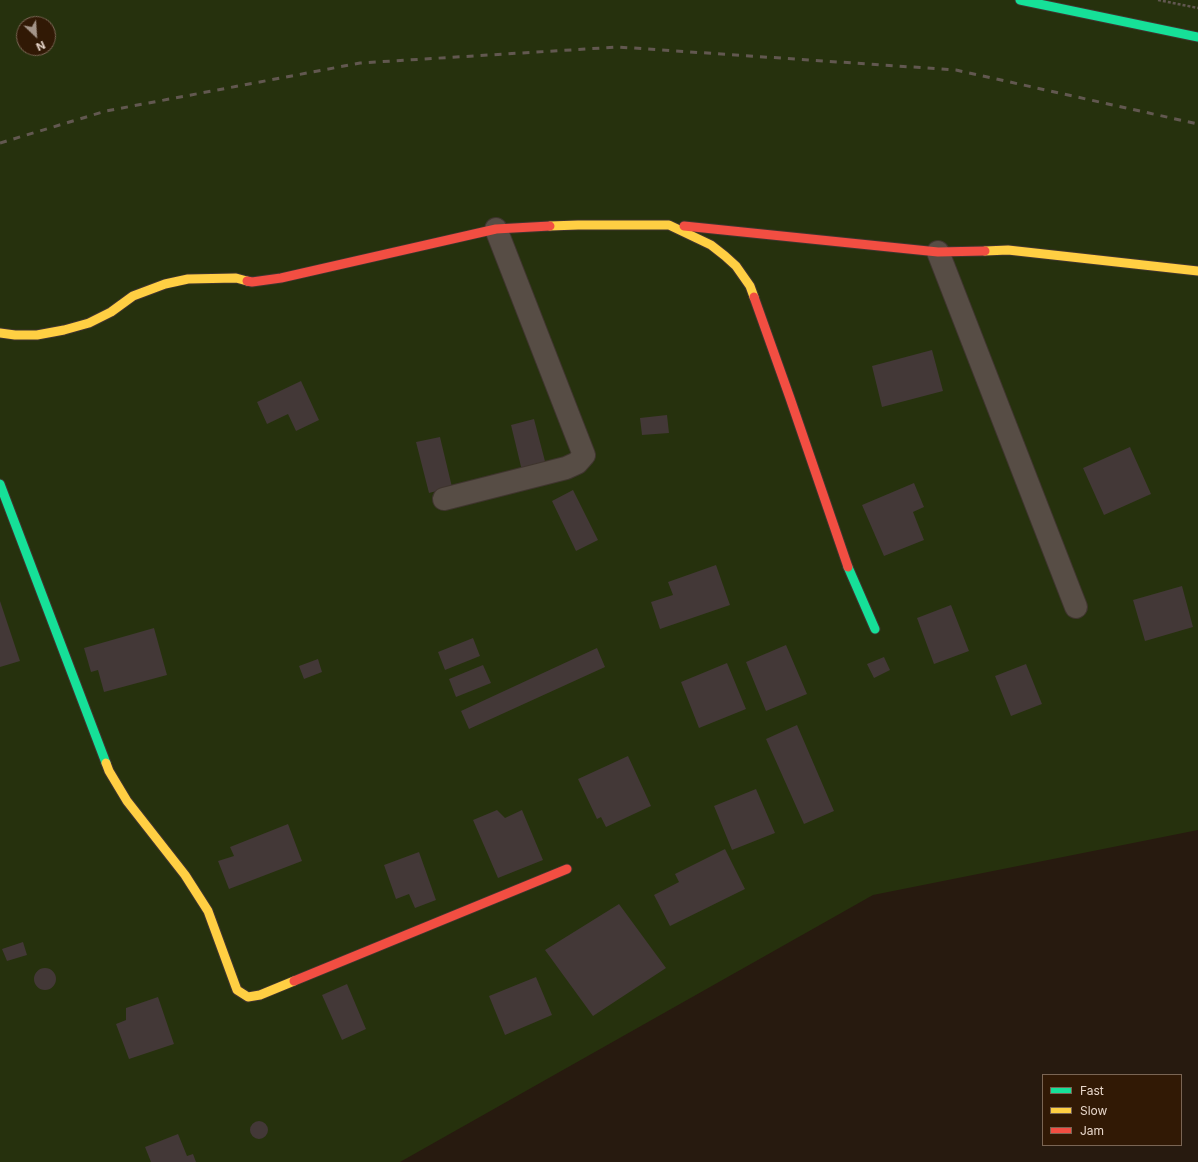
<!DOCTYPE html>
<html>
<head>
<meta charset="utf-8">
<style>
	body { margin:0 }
	#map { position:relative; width:1198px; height:1162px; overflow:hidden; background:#271a0f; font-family:Inter,sans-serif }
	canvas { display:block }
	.legend { position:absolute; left:1042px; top:1074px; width:140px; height:72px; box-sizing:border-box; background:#311905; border:1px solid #7a6554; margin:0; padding:5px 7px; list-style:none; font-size:12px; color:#e8d7cb }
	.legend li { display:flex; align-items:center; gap:8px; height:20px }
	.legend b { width:20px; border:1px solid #7a6554 }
	.north { position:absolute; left:16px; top:16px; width:40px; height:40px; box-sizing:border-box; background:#311905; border:1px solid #7a6554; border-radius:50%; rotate:155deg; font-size:11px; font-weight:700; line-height:16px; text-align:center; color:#e8d7cb }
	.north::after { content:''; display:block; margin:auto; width:14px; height:18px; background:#a49589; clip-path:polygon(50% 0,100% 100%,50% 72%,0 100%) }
</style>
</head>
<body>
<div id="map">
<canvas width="1198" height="1162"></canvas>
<ul class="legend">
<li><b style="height:5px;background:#16e098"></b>Fast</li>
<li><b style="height:5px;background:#ffcf43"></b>Slow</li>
<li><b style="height:5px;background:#f24e42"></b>Jam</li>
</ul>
<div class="north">N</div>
</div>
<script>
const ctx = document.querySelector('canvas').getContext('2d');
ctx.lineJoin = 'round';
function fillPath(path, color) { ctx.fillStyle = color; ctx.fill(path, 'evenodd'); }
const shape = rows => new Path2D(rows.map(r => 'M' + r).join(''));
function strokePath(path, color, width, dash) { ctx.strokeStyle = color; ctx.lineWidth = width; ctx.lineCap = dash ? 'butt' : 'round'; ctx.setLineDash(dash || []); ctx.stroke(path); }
fillPath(shape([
	[0,0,1198,0,1198,830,873,895,400,1162,0,1162],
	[24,24,48,24,48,48,24,48]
]), '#26310d');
fillPath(shape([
	[932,350,943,391,882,407,872,366],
	[301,381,319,420,296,431,288,414,267,424,257,402],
	[667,415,669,433,642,435,640,418],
	[534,419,547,469,523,475,511,425],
	[440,437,452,487,429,493,416,442],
	[1130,447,1151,494,1104,515,1083,468],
	[914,483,924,507,913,512,924,540,884,556,862,505],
	[573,490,598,540,576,551,552,501],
	[716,565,730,605,660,629,651,602,673,595,668,582],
	[1182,586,1193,627,1145,641,1133,600],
	[0,601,20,661,0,667],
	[951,605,969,651,934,664,917,618],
	[154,628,167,675,104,692,98,670,91,672,84,648],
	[473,638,480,656,445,670,438,652],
	[786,645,807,694,766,711,746,662],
	[597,648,605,667,469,729,461,711],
	[884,657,890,670,874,678,867,664],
	[318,659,322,672,304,679,299,666],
	[727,663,746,709,699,728,681,682],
	[1026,664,1042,704,1011,716,995,676],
	[483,665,491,683,456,697,449,679],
	[797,725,834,811,804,824,766,739],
	[628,756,651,806,606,827,601,817,597,819,578,779],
	[756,789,775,833,732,850,714,806],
	[497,810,505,818,522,810,543,860,498,878,473,820],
	[288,824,302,861,229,889,218,861,234,856,230,847],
	[725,849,745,889,670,926,654,895,679,882,675,874],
	[419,852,436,900,415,908,409,894,396,899,384,865],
	[619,904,666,968,593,1016,545,950],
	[23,942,27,955,7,961,2,949],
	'34 979a11 11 0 1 1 22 0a11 11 0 1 1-22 0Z',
	[536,977,552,1015,505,1035,489,996],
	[347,984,366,1029,342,1040,322,995],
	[158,997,174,1044,129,1059,116,1024,126,1020,126,1008],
	'250 1130a9 9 0 1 1 18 0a9 9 0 1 1-18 0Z',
	[178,1134,187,1156,193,1154,196,1162,151,1162,145,1147]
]), '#433837');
const street = shape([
	[938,252,1076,607],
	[444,499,566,468,577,463,584,455,496,229]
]);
const fast = shape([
	[1020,0,1198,37],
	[0,484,106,763],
	[848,567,875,629]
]);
const slow = shape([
	[550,226,578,225,669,225,711,245,725,256,736,266,750,286,754,297],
	[985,251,1008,250,1198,271],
	[0,333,15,335,37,335,64,330,89,323,111,312,133,296,165,284,188,279,236,278,247,281],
	[106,763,109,771,127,801,185,875,208,911,237,990,248,997,260,995,294,981]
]);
const jam = shape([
	[684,226,938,252,985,251],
	[247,281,252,282,281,278,496,229,550,226],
	[754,297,790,398,848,567],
	[294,981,567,869]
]);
strokePath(street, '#3f352e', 24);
strokePath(fast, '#3f352e', 11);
strokePath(slow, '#3f352e', 11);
strokePath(jam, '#3f352e', 11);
strokePath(shape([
	[1158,0,1198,8]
]), '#615750', 2.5, [3, 2]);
strokePath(street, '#574d45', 22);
strokePath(fast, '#16e098', 9);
strokePath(slow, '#ffcf43', 9);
strokePath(jam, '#f24e42', 9);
strokePath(shape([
	[0,143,106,111,360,63,618,47,956,70,1198,124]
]), '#625850', 3, [7, 7]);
</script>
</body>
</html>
